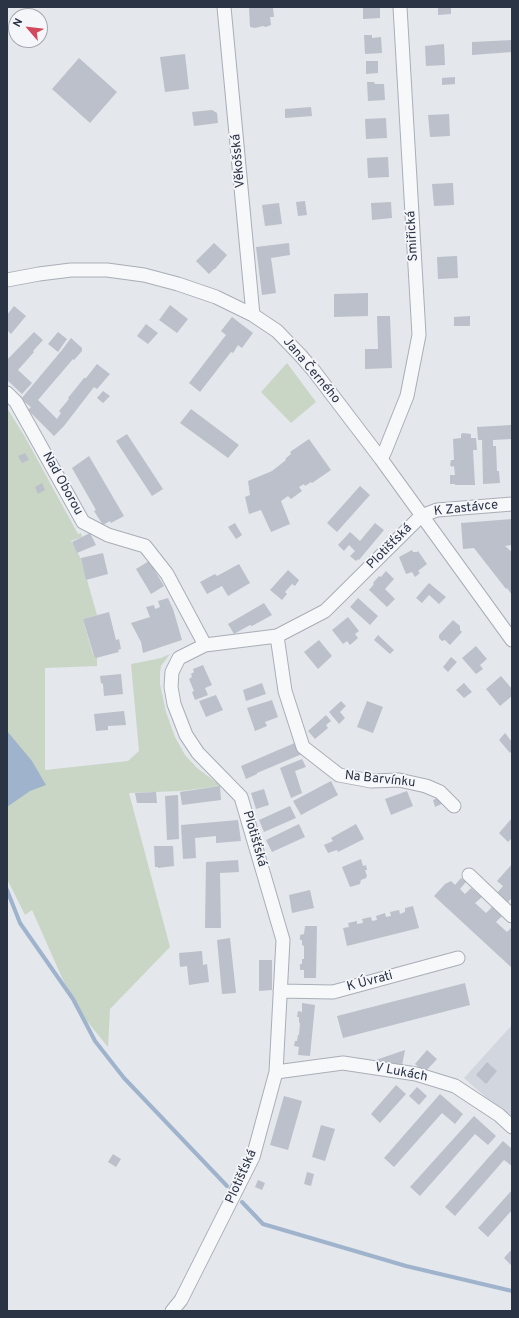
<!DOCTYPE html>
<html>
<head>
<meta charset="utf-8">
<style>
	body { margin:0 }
	#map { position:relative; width:519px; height:1318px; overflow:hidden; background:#e4e7ec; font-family:Overpass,sans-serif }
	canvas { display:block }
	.frame { position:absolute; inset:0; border:8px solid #2b3445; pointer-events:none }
	.north { position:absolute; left:8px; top:8px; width:40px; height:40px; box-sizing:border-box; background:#f4f6f9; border:1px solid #a4a8b1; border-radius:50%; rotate:298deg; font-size:11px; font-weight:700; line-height:16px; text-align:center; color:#2b3445 }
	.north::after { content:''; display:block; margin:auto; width:14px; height:18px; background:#d1495b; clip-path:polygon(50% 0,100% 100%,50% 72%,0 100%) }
</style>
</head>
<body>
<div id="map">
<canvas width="519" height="1318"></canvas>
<div class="frame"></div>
<div class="north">N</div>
</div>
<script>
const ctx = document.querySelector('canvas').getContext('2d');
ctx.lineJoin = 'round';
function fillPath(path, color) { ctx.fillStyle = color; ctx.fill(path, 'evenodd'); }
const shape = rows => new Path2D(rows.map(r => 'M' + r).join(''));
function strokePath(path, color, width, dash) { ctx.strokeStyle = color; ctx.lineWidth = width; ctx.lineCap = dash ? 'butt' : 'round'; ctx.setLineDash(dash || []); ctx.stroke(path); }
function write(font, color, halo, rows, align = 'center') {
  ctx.font = font + ' Overpass,sans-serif'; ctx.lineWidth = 3.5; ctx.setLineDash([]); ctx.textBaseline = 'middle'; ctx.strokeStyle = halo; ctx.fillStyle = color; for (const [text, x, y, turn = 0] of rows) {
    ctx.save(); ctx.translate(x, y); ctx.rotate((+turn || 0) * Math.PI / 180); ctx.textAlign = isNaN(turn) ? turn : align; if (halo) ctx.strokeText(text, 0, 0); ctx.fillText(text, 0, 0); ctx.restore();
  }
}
fillPath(shape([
	[512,1025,512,1120,464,1078]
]), '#d2d6de');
fillPath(shape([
	[287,363,316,402,291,423,261,392],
	[7,408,25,437,78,534,81,533,82,537,71,541,81,559,97,615,83,619,93,655,97,658,97,666,45,668,45,770,128,761,139,751,131,664,161,658,170,654,161,666,160,673,160,684,166,712,175,737,185,755,197,768,221,786,181,791,129,793,170,947,110,1009,108,1047,86,1020,63,980,32,910,25,915,7,879]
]), '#c9d6c5');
fillPath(shape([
	[7,731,32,761,46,785,30,791,7,807]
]), '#9fb4cc');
strokePath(shape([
	[7,890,20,923,73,999,95,1041,124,1078,227,1186],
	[242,1202,263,1224,406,1266,512,1291]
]), '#9fb4cc', 4);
fillPath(shape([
	[249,7,273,8,274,17,270,17,271,25,266,27,263,26,255,28,250,27],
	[363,7,380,7,380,18,363,19],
	[451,7,451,14,438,15,438,8],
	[364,35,372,35,372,38,381,37,382,53,365,54],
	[512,40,512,52,472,55,472,42],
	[444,44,445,65,426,66,425,46],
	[185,54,189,89,165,92,160,57],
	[79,58,117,92,90,123,52,89],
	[366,61,378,61,378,73,366,74],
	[455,77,455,84,442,85,442,78],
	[367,82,374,82,375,84,384,84,385,100,368,101],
	[311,107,312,116,285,118,285,109],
	[212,110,217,113,218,123,194,126,192,112],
	[449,114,450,136,430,137,428,115],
	[386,118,387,138,366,139,365,119],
	[388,157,389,177,368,178,367,158],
	[453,183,454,205,434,206,432,184],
	[305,201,307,215,298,216,296,202],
	[391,202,392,218,372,220,371,203],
	[279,203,282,224,265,226,262,205],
	[214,243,227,255,215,269,214,269,209,274,196,261],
	[289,243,290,255,271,258,276,293,262,295,256,247],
	[457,256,458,278,438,279,437,257],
	[368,293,368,316,334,317,334,294],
	[170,305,188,319,177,333,159,320],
	[14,306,26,316,11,334,7,330,7,315],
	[377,316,390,316,392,368,365,369,365,349,378,349],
	[470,316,470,326,454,326,454,317],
	[232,317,253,333,242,348,238,345,233,353,231,352,200,392,189,383,226,335,221,331],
	[146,324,158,333,148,344,137,336],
	[34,332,43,340,33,351,34,352,18,370,32,383,22,394,7,380,7,360],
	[58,332,67,339,58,352,48,344],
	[71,338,82,348,82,351,74,360,73,359,38,400,57,419,61,413,59,411,69,399,68,398,84,378,86,378,97,364,110,374,97,389,94,387,64,426,54,436,28,410,31,407,21,399,62,350],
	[103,391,110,396,103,403,97,398],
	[191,409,239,445,228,458,180,423],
	[511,425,512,439,493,440,493,446,496,446,497,471,499,471,500,483,483,484,482,440,478,440,477,427],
	[463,433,471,434,471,438,476,438,477,450,473,450,475,485,455,485,455,484,450,484,450,475,455,475,454,466,452,467,450,465,451,460,454,460,453,439,461,438,461,434],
	[127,434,163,489,152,496,116,441],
	[309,439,331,470,312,483,311,482,305,486,304,484,299,487,302,491,291,499,288,496,281,501,290,524,271,532,261,510,249,514,245,497,250,495,248,481,272,471,286,460,285,459,291,454,290,452],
	[25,453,29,460,22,463,18,456],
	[89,456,124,516,111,523,110,521,103,525,94,511,96,510,72,468],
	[42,483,45,490,38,494,35,487],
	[360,486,370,495,337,532,327,523],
	[512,519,512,545,505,546,512,552,512,595,507,588,506,589,474,548,463,549,461,523],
	[235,523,242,535,236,539,228,527],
	[375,523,384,530,359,560,358,559,356,561,350,556,355,551,349,545,344,551,338,545,350,532,360,541],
	[90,533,96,545,77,553,72,542],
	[412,550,413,552,417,552,418,551,427,564,418,571,420,573,415,577,412,572,406,574,399,557],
	[103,553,108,574,86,580,81,558],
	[149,561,164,586,151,594,136,569],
	[239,564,250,583,228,596,222,586,207,594,200,582,215,574,217,576],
	[288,570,299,580,295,586,292,584,285,592,287,594,282,600,270,590],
	[386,571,394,579,385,589,395,599,387,607,369,590,374,584,373,583,379,576,381,577],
	[429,583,446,597,439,604,429,595,422,603,416,598],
	[168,598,173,609,182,640,143,653,141,642,131,623,150,617,146,607,154,605,155,609,160,607,158,601],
	[358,598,378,616,370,625,350,607],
	[264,603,272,615,252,626,250,625,234,634,228,624],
	[109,612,116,640,119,639,121,649,118,650,119,652,96,658,94,656,83,619],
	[348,617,359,631,355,634,358,638,350,645,347,641,343,644,332,630],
	[453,620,460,626,460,630,462,632,450,645,445,640,442,641,439,638,439,635],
	[378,635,394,650,390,654,374,640],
	[319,640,332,656,318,669,304,652],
	[476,646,487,659,480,665,483,669,476,674,462,658],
	[451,657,457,662,448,672,443,667],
	[203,665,212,685,205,688,208,695,195,700,192,692,194,691,189,679,192,677,191,674,194,672,193,669],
	[121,674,123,694,104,696,103,684,101,683,100,676],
	[501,676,512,689,512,696,500,706,486,689],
	[262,683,266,694,246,701,243,690],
	[464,683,472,692,464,698,456,690],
	[216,695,223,710,206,717,199,701],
	[272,700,278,717,265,722,267,726,255,731,247,708],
	[341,701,346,706,340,712,345,718,339,724,329,712],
	[367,701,383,707,373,733,357,727],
	[124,711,126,725,108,726,108,730,96,731,94,714],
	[326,715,331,721,326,725,328,728,315,739,308,731],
	[505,733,512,742,512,751,510,753,499,740],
	[297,742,302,754,257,773,257,774,246,779,241,766],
	[302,759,306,767,295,771,302,793,291,798,280,768],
	[331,781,338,795,301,815,293,801],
	[220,786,221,800,182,805,180,792],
	[264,789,269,805,256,809,251,793],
	[407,791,413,806,391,815,385,799],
	[156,792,157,803,137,803,135,793],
	[178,795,179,839,167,840,165,796],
	[440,797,446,802,435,807,433,800],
	[290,806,296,818,264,832,259,820],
	[512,818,512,838,508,842,499,833],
	[238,820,241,841,216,843,216,836,195,838,196,858,183,859,181,825],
	[299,824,305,837,272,852,266,840],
	[356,824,364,839,338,852,337,850,328,853,324,845,333,841,331,838],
	[154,846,173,846,174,866,158,868,158,867,155,867],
	[361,859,363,866,366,865,367,870,365,870,367,876,366,878,361,880,360,884,350,887,342,867],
	[238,860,239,872,220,873,221,928,205,928,206,862],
	[512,864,512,898,507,903,497,893,503,886,497,881],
	[461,878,466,882,460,889,465,894,471,888,482,897,475,903,486,913,492,907,502,916,496,922,507,932,512,927,512,968,434,896,445,884,451,881,455,885],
	[310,890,314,908,292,913,289,895],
	[413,906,419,928,347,946,343,928,349,927,348,923,357,921,357,924,363,923,362,919,371,917,372,921,377,920,376,916,385,913,386,917,391,916,390,912,399,910,400,914,405,912,405,908],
	[305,926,317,926,316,978,304,978,304,970,300,970,300,964,302,964,302,959,304,959,304,946,302,945,302,940,300,940,300,935,304,934],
	[230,938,236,993,222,994,217,940],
	[202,951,203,965,207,964,209,982,189,985,187,966,180,967,179,953],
	[259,960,272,960,272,990,259,991],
	[465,983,470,1005,343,1038,337,1016],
	[302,1003,315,1005,310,1056,298,1055,299,1047,294,1046,295,1041,297,1041,298,1035,299,1035,300,1023,299,1023,299,1017,297,1017,298,1011,302,1012],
	[405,1050,401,1071,370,1062],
	[427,1050,437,1059,425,1072,415,1064],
	[487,1062,497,1071,486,1084,476,1075],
	[396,1085,406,1094,380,1123,371,1114],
	[417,1087,427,1096,419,1105,409,1096],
	[440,1094,463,1114,455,1124,442,1113,394,1167,384,1158],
	[284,1096,302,1101,288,1150,270,1145],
	[474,1116,496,1136,488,1145,475,1134,420,1196,410,1187],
	[321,1125,335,1129,325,1161,312,1157],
	[503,1141,512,1149,512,1166,504,1160,455,1216,445,1207],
	[113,1154,121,1159,116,1167,108,1162],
	[307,1172,314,1174,311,1186,304,1184],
	[258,1180,265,1183,262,1190,255,1187],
	[512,1190,512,1210,488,1237,478,1228],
	[512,1249,512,1266,504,1258]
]), '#bbc0ca');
const minor = shape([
	[224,7,253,315],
	[7,280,39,274,71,270,107,270,144,275,178,284,216,297,253,315,277,331,301,356,314,371,381,459,512,640],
	[7,393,16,402,83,522,108,535,145,546,167,574,205,645],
	[381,459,385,451,407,396,419,335,400,7],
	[277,636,285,691,303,747,339,775,371,781,399,780,426,786,440,792,454,806],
	[469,875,512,916],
	[280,991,333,992,458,958],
	[276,1072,343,1063,416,1074,455,1086,499,1115,512,1127],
	[172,1311,181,1300,253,1157,276,1072,283,940,241,797,198,753,186,735,174,704,171,687,172,672,179,658,205,645,277,636,325,611,421,516,437,510,512,504]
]);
strokePath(minor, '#a9aeb7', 15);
strokePath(minor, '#f7f8fa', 13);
write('13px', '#2b3445', '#f4f6f9', [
	["Věkošská",239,161,-95],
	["Smiřická",413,236,-93],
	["Jana Černého",311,371,50],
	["Nad Oborou",62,484,61],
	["K Zastávce",466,509,-6],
	["Plotišťská",390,547,-45],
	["Na Barvínku",380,780,6],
	["Plotišťská",254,839,74],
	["K Úvrati",370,982,-15],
	["V Lukách",401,1073,11],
	["Plotišťská",242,1177,-66]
]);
</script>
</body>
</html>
